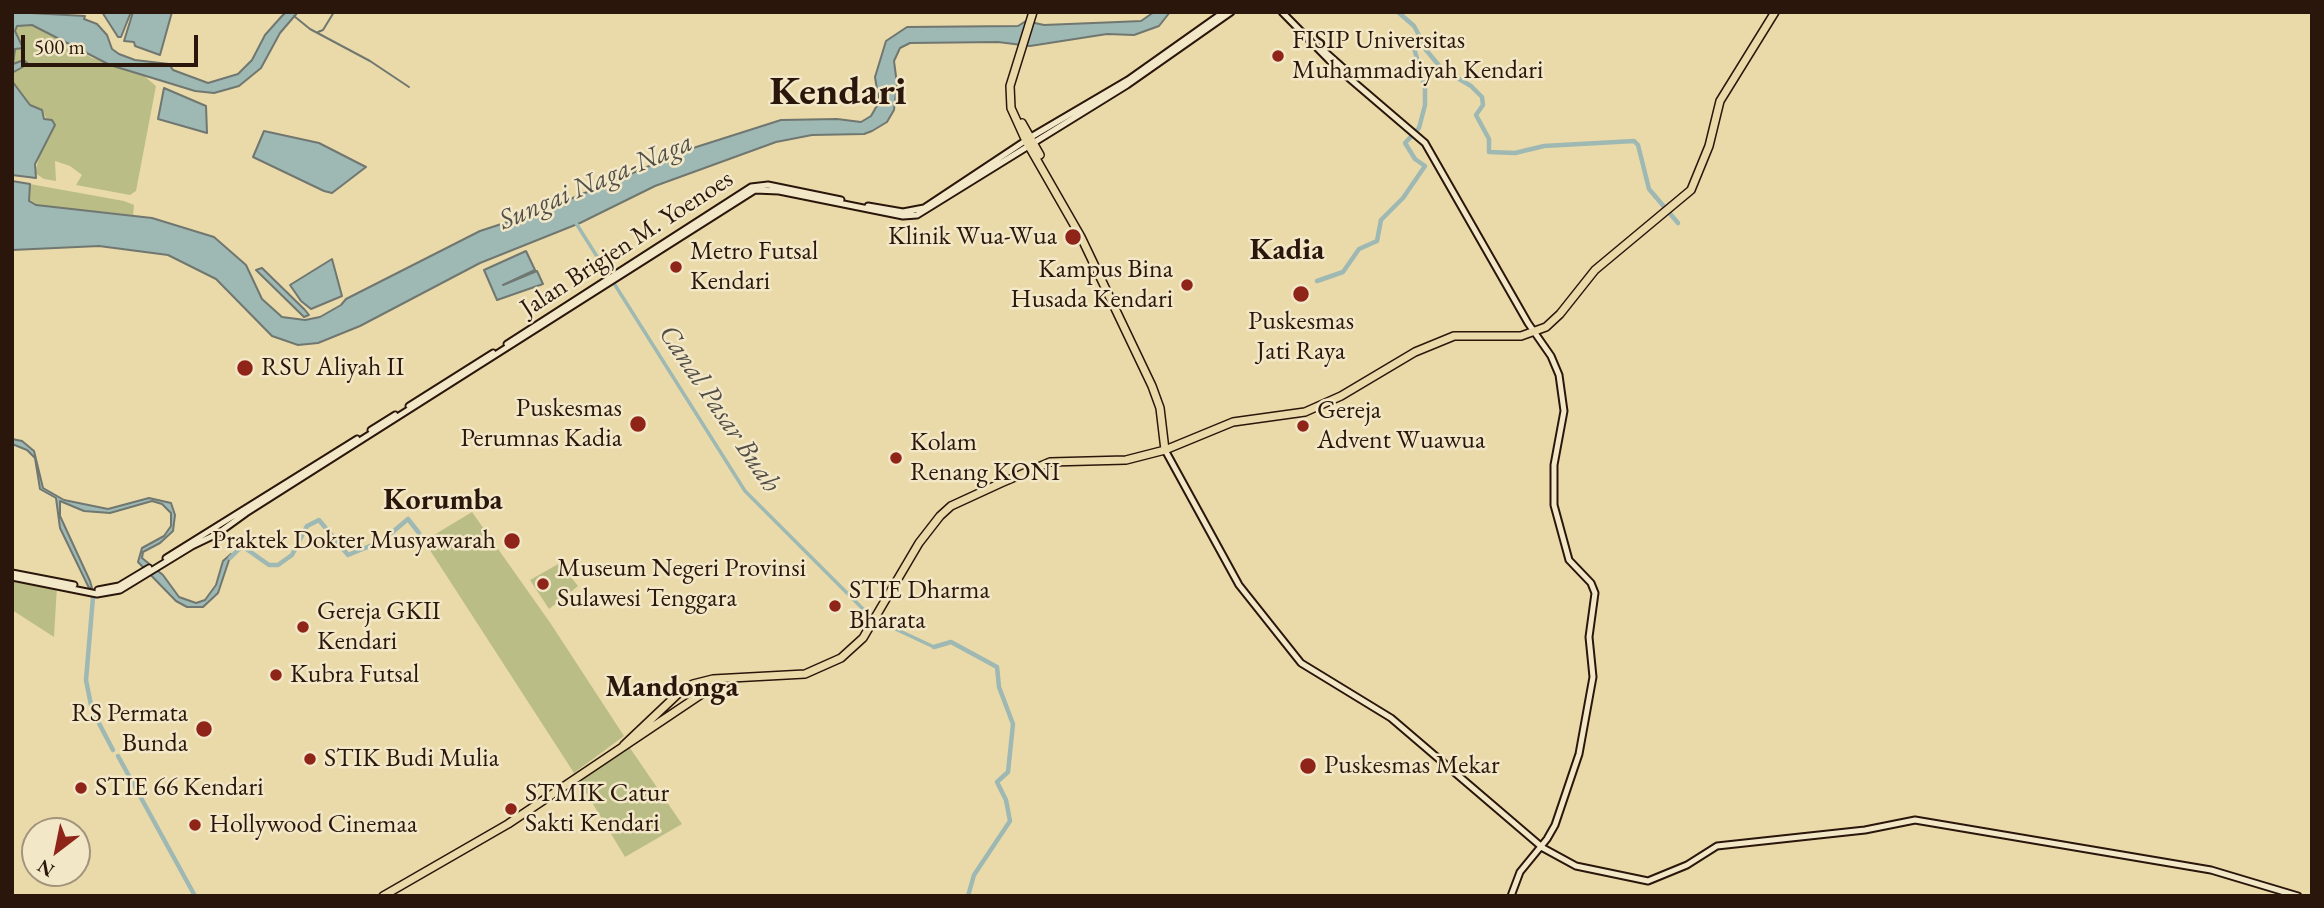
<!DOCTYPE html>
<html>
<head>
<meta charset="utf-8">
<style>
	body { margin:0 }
	#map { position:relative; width:2324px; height:908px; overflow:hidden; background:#ebdaa9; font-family:"EB Garamond",serif }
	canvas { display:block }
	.frame { position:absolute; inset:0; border:14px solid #2a160b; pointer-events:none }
	.north { position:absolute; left:21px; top:817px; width:70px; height:70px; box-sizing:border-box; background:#f2e7c7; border:2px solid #a2937c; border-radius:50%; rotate:212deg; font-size:19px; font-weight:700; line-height:28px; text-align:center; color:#2a160b }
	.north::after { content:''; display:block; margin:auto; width:24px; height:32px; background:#8f2418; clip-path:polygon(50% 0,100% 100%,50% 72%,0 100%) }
	.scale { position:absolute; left:21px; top:35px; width:177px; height:32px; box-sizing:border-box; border:4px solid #2a160b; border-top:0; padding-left:9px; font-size:21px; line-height:24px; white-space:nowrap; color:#2a160b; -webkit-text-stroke:5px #f2e7c7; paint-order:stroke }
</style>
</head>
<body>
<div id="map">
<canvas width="2324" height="908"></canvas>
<div class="frame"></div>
<div class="north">N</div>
<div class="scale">500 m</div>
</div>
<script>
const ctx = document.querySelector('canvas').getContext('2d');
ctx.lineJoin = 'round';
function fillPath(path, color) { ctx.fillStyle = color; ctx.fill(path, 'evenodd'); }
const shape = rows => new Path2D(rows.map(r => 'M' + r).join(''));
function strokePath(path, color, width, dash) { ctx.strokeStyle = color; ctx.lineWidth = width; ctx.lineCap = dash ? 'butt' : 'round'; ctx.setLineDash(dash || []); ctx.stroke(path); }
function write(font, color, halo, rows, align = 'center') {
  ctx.font = font + ' "EB Garamond",serif'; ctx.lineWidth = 5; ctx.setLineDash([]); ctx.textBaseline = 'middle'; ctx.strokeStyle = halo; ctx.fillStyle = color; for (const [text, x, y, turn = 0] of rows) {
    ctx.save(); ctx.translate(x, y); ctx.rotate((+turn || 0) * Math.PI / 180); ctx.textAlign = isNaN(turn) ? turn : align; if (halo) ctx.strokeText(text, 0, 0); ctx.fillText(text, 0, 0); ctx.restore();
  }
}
fillPath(shape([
	[32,25,92,58,143,75,156,86,136,191,130,195,76,185,82,175,70,166,55,161,56,181,44,179,35,173,42,146,52,130,42,110,30,105,12,81,12,73,24,67,13,64,14,31,17,26],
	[30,184,124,201,134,205,133,215,36,205,29,201],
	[472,512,551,624,624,736,574,773,424,541],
	[560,563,578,586,549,609,530,580],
	[12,578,57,586,54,637,12,610],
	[630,748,682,824,625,857,579,781]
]), '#babe86');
const water = shape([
	[12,12,85,16,84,19,97,24,107,35,112,49,119,54,135,60,169,64,173,70,208,83,238,74,252,60,265,35,281,17,286,12,298,12,280,33,261,68,239,86,214,93,195,91,110,65,32,25,17,26,15,31,23,48,15,49,13,64,24,60,28,64,12,73,12,12],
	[102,12,131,12,121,37,118,37,102,12],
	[133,12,172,12,160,55,135,46,134,42,124,41,133,12],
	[1154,12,1170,12,1159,26,1134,35,1107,34,1030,46,998,42,910,43,900,48,894,61,897,84,894,110,887,122,872,131,864,134,812,135,776,142,655,186,580,223,480,263,360,326,318,343,298,345,272,336,216,279,168,255,99,246,12,250,12,181,30,184,29,201,36,205,152,218,214,237,246,265,262,299,282,317,305,320,320,317,341,305,346,299,480,231,544,210,690,149,781,120,837,119,861,122,871,116,879,102,875,77,886,41,907,27,1018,26,1026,21,1044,25,1118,22,1141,21,1154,12],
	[12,81,30,105,42,110,44,119,52,120,55,125,35,164,36,178,12,175,12,81],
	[164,88,206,106,207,133,158,119,164,88],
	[264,131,319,143,366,167,332,193,324,191,253,157,264,131],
	[526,251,535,270,503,285,537,271,543,284,497,300,484,270,526,251],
	[332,259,342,296,311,309,301,301,290,285,332,259],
	[262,268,305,310,309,315,304,317,256,270,262,268],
	[12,439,22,441,34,451,43,488,64,500,108,509,149,498,171,503,175,515,173,531,160,543,143,552,142,558,163,575,179,597,196,603,205,600,216,585,223,561,231,554,218,593,203,607,187,607,176,601,138,562,142,548,164,536,171,526,171,513,162,504,152,501,110,513,84,511,60,501,60,516,90,581,92,588,89,588,60,528,56,498,40,489,35,458,27,450,12,444,12,439]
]);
fillPath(water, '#9eb8b4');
strokePath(water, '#707770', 2);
strokePath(shape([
	[294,16,310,29,370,61,409,87],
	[318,32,323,30,334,12]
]), '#707770', 2);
strokePath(shape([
	[574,220,745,491,872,618,934,647]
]), '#9eb8b4', 3.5);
strokePath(shape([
	[1420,37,1426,50,1442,69,1471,86,1482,97,1483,105,1476,115,1489,139,1489,152,1515,153,1544,146,1634,141,1638,145,1649,189,1678,223],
	[1317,281,1343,272,1359,249,1377,241,1381,220,1403,198,1425,166,1415,159,1405,143,1419,128,1425,105,1425,88,1413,44,1420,37,1414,26,1398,12],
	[230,558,240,548,245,548,269,565,278,565,292,555,307,526,319,520,348,555,382,541,408,519,419,533],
	[90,591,93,597,86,680,92,710,113,750],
	[934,647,951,642,997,667,999,687,1013,724,1008,772,997,782,1006,800,1010,821,974,875,968,896],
	[118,756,195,896]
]), '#9eb8b4', 4.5);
const secondary = shape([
	[1282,12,1335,66,1425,143,1528,323,1551,356,1559,375,1564,411,1554,465,1554,505,1569,560,1591,583,1595,593,1589,637,1593,677,1579,754,1555,825,1547,839,1520,872,1511,896],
	[1322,49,1349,73],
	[868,206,903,212,924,208,1031,137,1128,80,1224,12],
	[507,344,751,187,768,185,841,200],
	[409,406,493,353],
	[371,430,395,415],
	[1165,450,1239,585,1301,663,1391,718,1543,848,1576,866,1648,881,1687,865,1717,846,1865,830,1915,820,2211,870,2298,896],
	[166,558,357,439],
	[12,573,74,585],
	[12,577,97,594,120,590,192,546,217,534,246,513,755,190,779,191,903,216,917,215,1127,85,1231,12],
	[98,590,119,586,149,568]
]);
const trunk = shape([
	[1033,12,1010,86,1011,108,1026,141,1081,237,1152,386,1160,408,1165,450],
	[1022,123,1040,155],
	[624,745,681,691,693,684,713,679,805,674,841,658,863,638,919,543,940,516,951,506,1001,483,1050,462,1126,460,1165,450,1233,422,1305,412,1341,396,1415,352,1454,336,1521,336,1546,327,1560,314,1595,270,1691,190,1709,146,1720,101,1775,12],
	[383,896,508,824,721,681]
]);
strokePath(secondary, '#2a160b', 9);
strokePath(trunk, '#2a160b', 10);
strokePath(secondary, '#f2e7c7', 5);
strokePath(trunk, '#ebdaa9', 7);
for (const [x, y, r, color] of [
	[1278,56,7,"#8f2418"],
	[1073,237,9,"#8f2418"],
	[676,267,7,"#8f2418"],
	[1187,285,7,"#8f2418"],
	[1301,294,9,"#8f2418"],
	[245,368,9,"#8f2418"],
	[638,424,9,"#8f2418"],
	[1303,426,7,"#8f2418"],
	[896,458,7,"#8f2418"],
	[512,541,9,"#8f2418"],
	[543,584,7,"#8f2418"],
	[835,606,7,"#8f2418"],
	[303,627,7,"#8f2418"],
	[276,675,7,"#8f2418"],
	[204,729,9,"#8f2418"],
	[310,759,7,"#8f2418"],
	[1308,766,9,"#8f2418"],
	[81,788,7,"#8f2418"],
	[511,809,7,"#8f2418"],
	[195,825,7,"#8f2418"]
]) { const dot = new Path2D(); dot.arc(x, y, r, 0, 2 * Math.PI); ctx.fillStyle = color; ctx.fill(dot); strokePath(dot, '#f2e7c7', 2.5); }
write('26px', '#2a160b', '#f2e7c7', [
	["FISIP Universitas",1292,41],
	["Muhammadiyah Kendari",1292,71],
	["Klinik Wua-Wua",1057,237,"right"],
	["Metro Futsal",690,252],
	["Kendari",690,282],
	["Kampus Bina",1173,270,"right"],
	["Husada Kendari",1173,300,"right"],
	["Puskesmas",1301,322,"center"],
	["Jati Raya",1301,352,"center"],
	["RSU Aliyah II",261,368],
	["Puskesmas",622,409,"right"],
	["Perumnas Kadia",622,439,"right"],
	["Gereja",1317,411],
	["Advent Wuawua",1317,441],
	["Kolam",910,443],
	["Renang KONI",910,473],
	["Praktek Dokter Musyawarah",496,541,"right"],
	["Museum Negeri Provinsi",557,569],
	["Sulawesi Tenggara",557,599],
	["STIE Dharma",849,591],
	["Bharata",849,621],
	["Gereja GKII",317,612],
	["Kendari",317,642],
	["Kubra Futsal",290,675],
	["RS Permata",188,714,"right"],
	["Bunda",188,744,"right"],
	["STIK Budi Mulia",324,759],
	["Puskesmas Mekar",1324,766],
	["STIE 66 Kendari",95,788],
	["STMIK Catur",525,794],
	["Sakti Kendari",525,824],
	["Hollywood Cinemaa",209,825]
], 'left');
write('26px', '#2a160b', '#f2e7c7', [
	["Jalan Brigjen M. Yoenoes",627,244,-33]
]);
write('italic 28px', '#534f46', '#f2e7c7', [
	["Sungai Naga-Naga",596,182,-23],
	["Canal Pasar Buah",719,409,56]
]);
write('bold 30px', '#2a160b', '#f2e7c7', [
	["Kadia",1287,251],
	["Korumba",443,501],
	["Mandonga",672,688]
]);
write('bold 40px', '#2a160b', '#f2e7c7', [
	["Kendari",838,93]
]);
</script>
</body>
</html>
